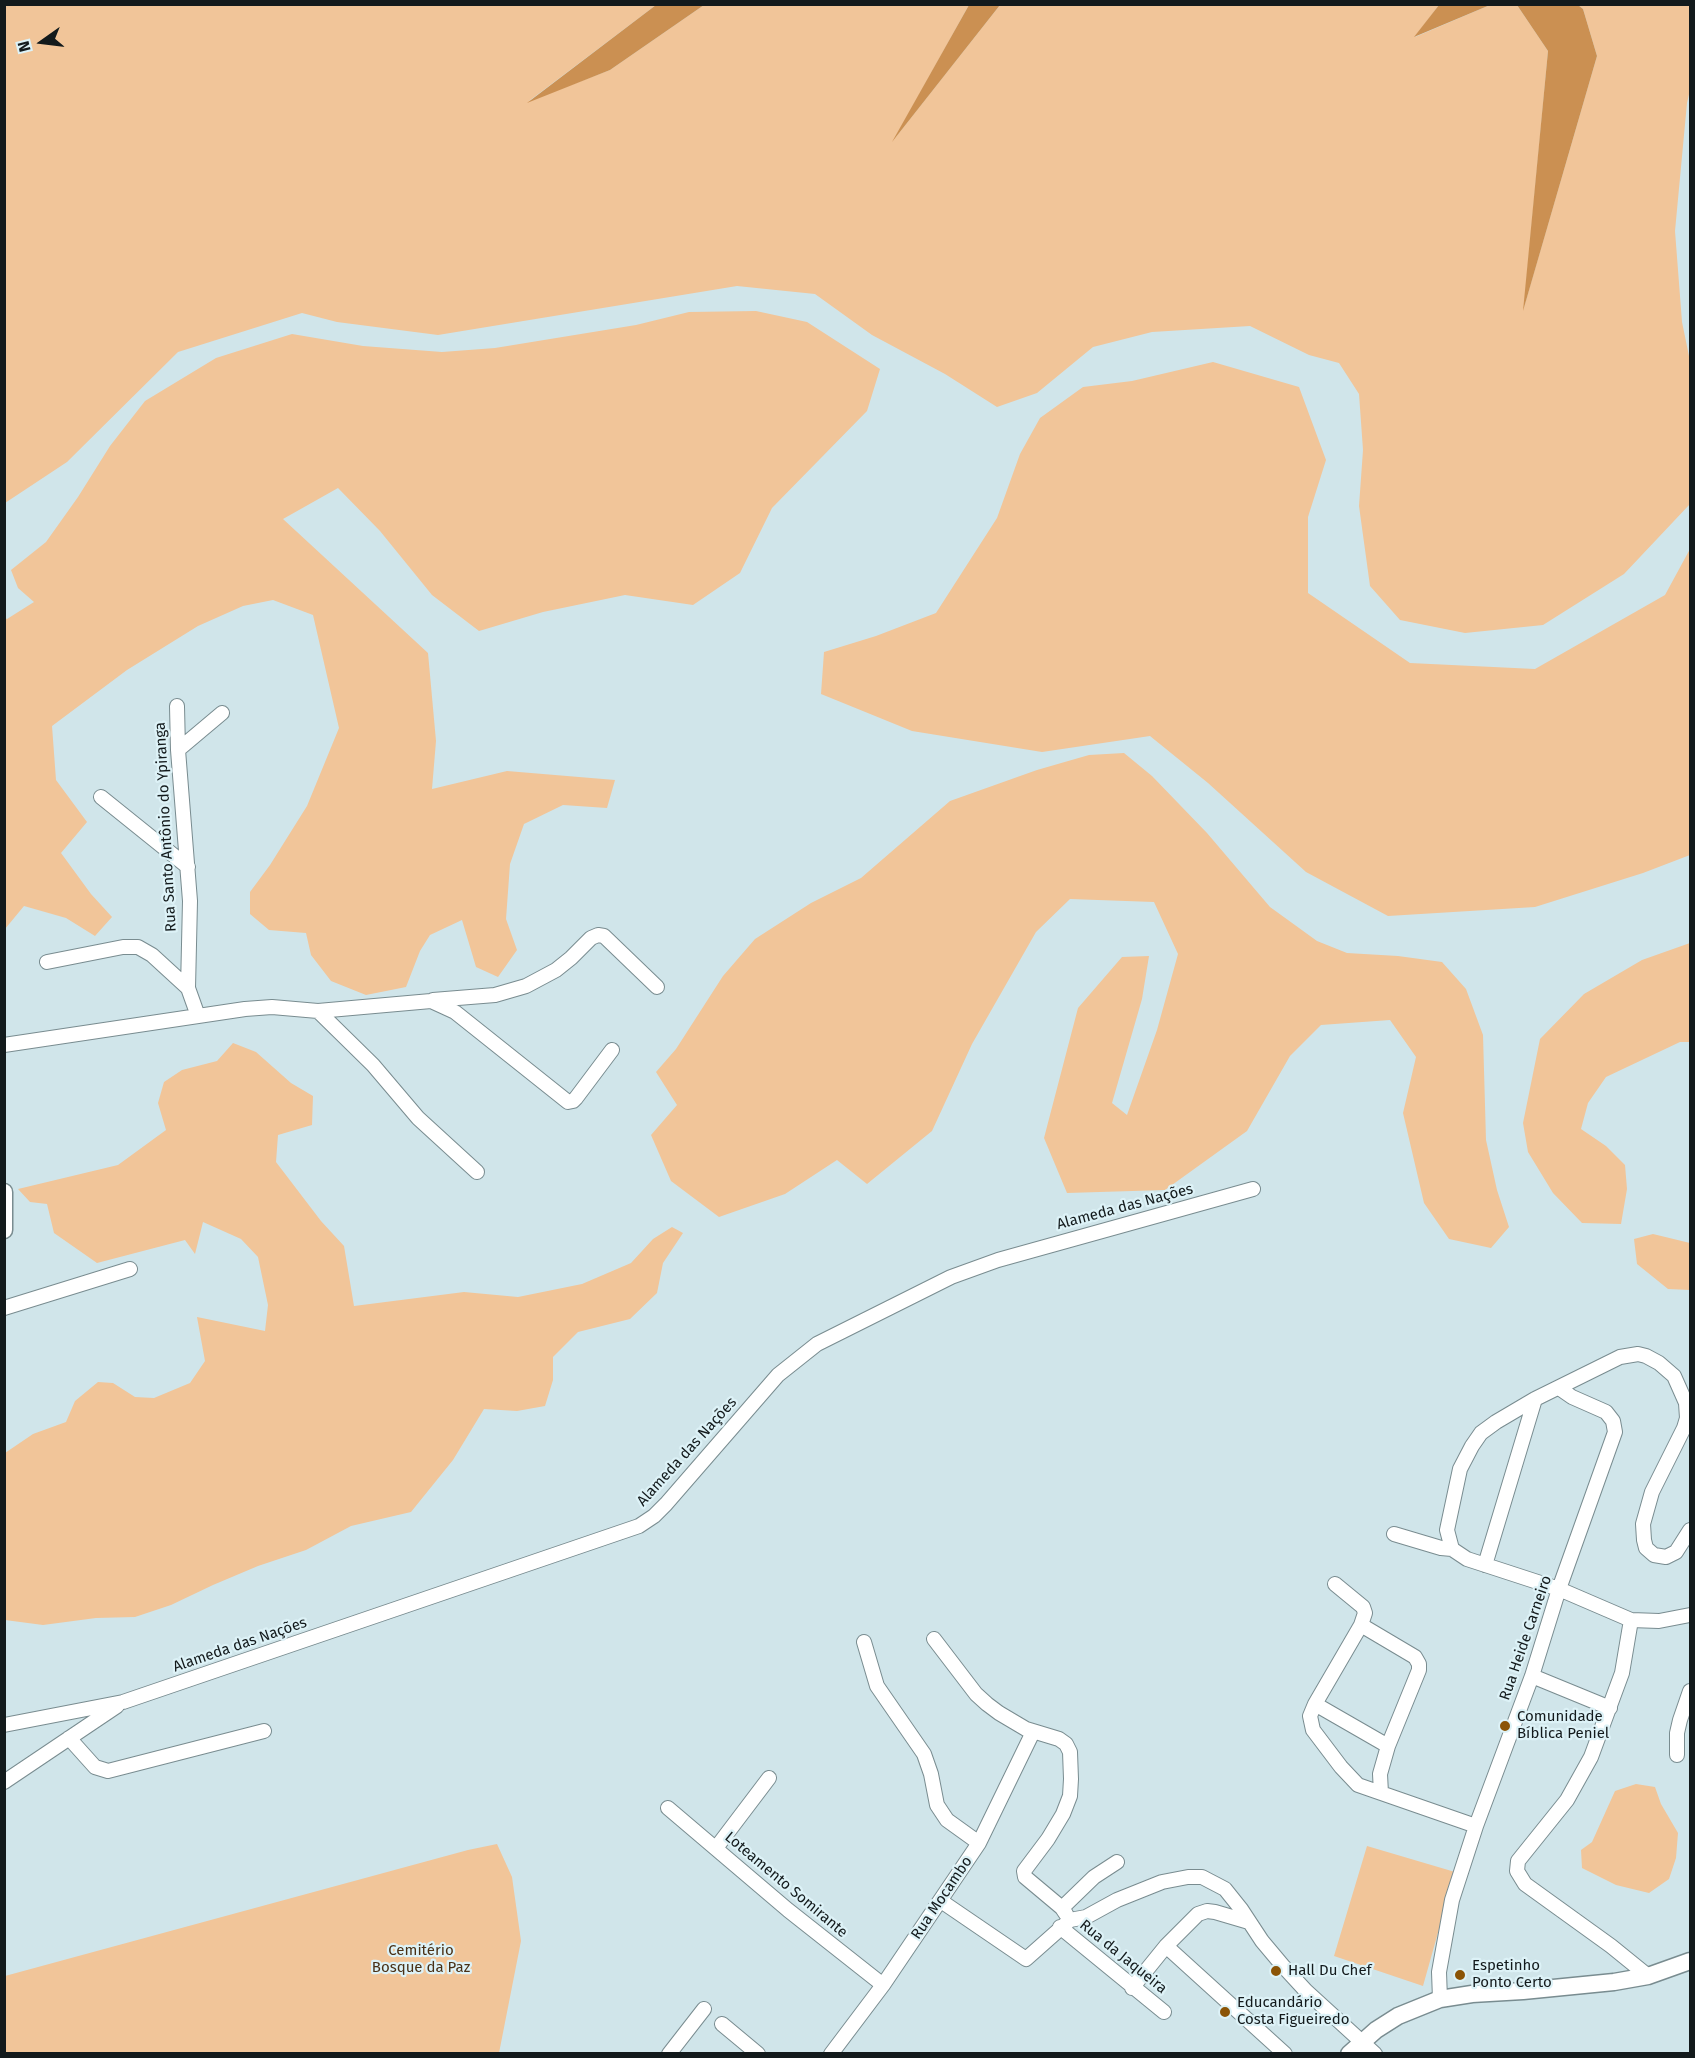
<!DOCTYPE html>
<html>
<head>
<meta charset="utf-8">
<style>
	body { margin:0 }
	#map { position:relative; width:1695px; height:2058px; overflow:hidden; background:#d0e5ea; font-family:"Fira Sans",sans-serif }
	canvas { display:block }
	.frame { position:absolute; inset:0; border:6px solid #131a1c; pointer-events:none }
	.north { position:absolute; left:12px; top:12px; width:60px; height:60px; -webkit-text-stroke:4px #ddf2f7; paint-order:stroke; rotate:256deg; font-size:16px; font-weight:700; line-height:24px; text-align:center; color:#131a1c }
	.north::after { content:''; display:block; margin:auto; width:21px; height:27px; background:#131a1c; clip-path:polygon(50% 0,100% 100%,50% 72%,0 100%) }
</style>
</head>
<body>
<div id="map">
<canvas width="1695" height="2058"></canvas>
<div class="frame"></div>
<div class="north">N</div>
</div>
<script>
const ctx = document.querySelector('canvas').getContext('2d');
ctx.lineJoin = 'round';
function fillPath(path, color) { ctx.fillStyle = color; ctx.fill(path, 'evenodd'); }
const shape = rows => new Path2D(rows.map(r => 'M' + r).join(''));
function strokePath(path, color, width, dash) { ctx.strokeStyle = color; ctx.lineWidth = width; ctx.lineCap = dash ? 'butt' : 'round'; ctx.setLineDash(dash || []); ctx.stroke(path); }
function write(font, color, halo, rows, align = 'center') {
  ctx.font = font + ' "Fira Sans",sans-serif'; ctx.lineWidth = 4.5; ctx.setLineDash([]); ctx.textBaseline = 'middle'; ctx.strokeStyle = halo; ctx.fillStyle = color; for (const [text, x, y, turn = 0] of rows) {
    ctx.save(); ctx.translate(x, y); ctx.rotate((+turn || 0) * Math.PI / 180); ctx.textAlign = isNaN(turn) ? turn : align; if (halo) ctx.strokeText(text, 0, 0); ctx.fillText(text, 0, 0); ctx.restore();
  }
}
fillPath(shape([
	[4,5,656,5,529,101,610,70,704,5,969,5,895,138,1000,5,1439,5,1415,37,1490,5,1517,5,1548,51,1524,307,1597,56,1583,9,1578,5,1690,5,1690,90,1687,103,1675,231,1682,322,1690,361,1690,504,1624,574,1543,625,1465,633,1400,620,1370,586,1359,506,1363,450,1359,394,1339,363,1309,355,1250,326,1152,332,1093,347,1037,393,997,407,945,374,872,335,815,294,737,286,438,335,337,322,302,313,178,352,67,462,5,503],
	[756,311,807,322,880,369,867,411,772,508,740,573,693,605,625,595,543,612,479,631,432,595,380,531,338,488,283,519,428,653,436,741,432,789,507,771,615,780,607,808,563,805,524,824,510,864,506,919,517,950,498,977,476,967,462,920,430,935,420,951,406,987,366,995,331,981,311,955,306,933,269,930,250,914,250,892,270,865,307,806,339,728,313,615,273,600,243,606,198,626,127,670,52,726,56,780,87,822,61,853,91,894,112,917,95,936,66,918,24,906,5,929,5,618,7,619,34,602,18,588,11,570,46,542,78,497,110,446,145,401,216,358,292,334,363,346,442,352,495,348,636,325,689,312],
	[1213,362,1299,387,1326,460,1308,517,1308,593,1410,663,1535,669,1665,595,1690,549,1690,855,1643,873,1535,907,1388,916,1306,872,1208,783,1150,736,1042,752,912,731,821,694,824,652,876,636,936,613,997,518,1020,454,1040,418,1083,387,1132,381],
	[1124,753,1152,776,1207,833,1270,907,1317,941,1347,953,1398,956,1442,962,1466,989,1483,1035,1486,1140,1497,1190,1509,1227,1491,1248,1449,1239,1424,1203,1403,1113,1416,1057,1390,1020,1321,1025,1290,1056,1247,1131,1165,1190,1067,1193,1044,1138,1078,1008,1122,957,1149,956,1142,999,1112,1103,1127,1115,1157,1030,1178,954,1154,902,1070,899,1036,932,972,1044,932,1131,867,1184,837,1160,785,1194,719,1217,671,1181,651,1135,677,1105,656,1072,676,1049,723,976,755,939,811,903,861,878,950,801,1037,770,1089,755],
	[1690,943,1690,1042,1680,1042,1606,1077,1588,1103,1581,1129,1606,1146,1625,1165,1627,1189,1621,1224,1582,1223,1553,1193,1528,1152,1523,1123,1540,1039,1584,994,1642,960],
	[233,1043,256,1052,291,1083,313,1096,312,1125,278,1135,276,1162,321,1221,344,1246,354,1306,464,1292,518,1297,582,1284,631,1263,653,1239,672,1227,683,1233,663,1263,657,1293,630,1319,578,1332,553,1357,553,1380,545,1406,517,1411,484,1409,453,1460,411,1512,351,1526,306,1550,258,1566,213,1585,171,1605,135,1617,96,1618,43,1625,5,1620,5,1453,33,1434,66,1422,75,1401,98,1382,113,1383,135,1397,154,1398,190,1383,205,1361,197,1317,265,1331,268,1305,258,1257,241,1239,203,1222,195,1254,185,1240,97,1263,54,1233,47,1204,30,1202,18,1189,118,1165,166,1130,158,1103,164,1082,182,1070,217,1061],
	[1653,1234,1690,1243,1690,1290,1668,1289,1637,1264,1634,1239],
	[1636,1784,1655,1787,1661,1804,1678,1833,1676,1858,1669,1879,1649,1893,1616,1885,1582,1868,1581,1850,1592,1842,1615,1791],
	[497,1844,512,1877,521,1941,499,2053,5,2053,5,1976,468,1850],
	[1367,1846,1455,1872,1423,1986,1334,1956]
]), '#f1c599');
fillPath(shape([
	[656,5,704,5,610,70,527,103],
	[969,5,1000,5,892,142],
	[1439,5,1439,4,1490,5,1414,37],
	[1517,5,1578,5,1583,9,1597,56,1523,311,1548,51]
]), '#cb9052');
const minor = shape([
	[177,706,178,750,190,901,188,988,198,1016],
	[178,750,222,713],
	[101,797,188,867],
	[47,962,123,947,138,947,152,955,188,988],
	[433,1000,495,995,526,986,556,970,571,958,591,938,598,935,604,936,657,987],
	[318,1011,373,1065,418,1118,477,1172],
	[4,1045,245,1009,272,1007,318,1011,431,1001,455,1012,568,1102,573,1101,576,1098,612,1050],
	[4,1308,130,1269],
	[1690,1530,1676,1552,1666,1557,1654,1555,1646,1548,1644,1540,1643,1524,1652,1492,1684,1428,1687,1418,1686,1403,1674,1376,1659,1363,1646,1356,1638,1354,1620,1357,1535,1399,1496,1422,1481,1433,1472,1446,1460,1469,1447,1530,1452,1549,1467,1559,1559,1589,1631,1620,1659,1621,1690,1615],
	[1394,1534,1441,1548,1452,1549],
	[1485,1565,1535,1399],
	[1335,1584,1363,1607,1365,1613,1361,1625,1315,1704,1310,1716,1313,1730,1341,1767,1358,1785,1476,1826],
	[1631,1620,1622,1673,1591,1757,1567,1800,1518,1861,1517,1871,1525,1884,1611,1946,1648,1976],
	[1361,1625,1415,1657,1419,1664,1419,1670,1388,1746,1380,1774,1381,1793],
	[934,1639,976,1694,987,1704,999,1713,1026,1729,1059,1739,1066,1744,1070,1752,1071,1779,1070,1796,1063,1814,1048,1839,1024,1871,1025,1877,1062,1908],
	[864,1642,877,1686,924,1754,931,1774,937,1805,947,1820,979,1843],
	[1532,1676,1610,1708],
	[1315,1704,1388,1746],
	[4,1725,123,1702,639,1526,654,1516,666,1504,778,1375,817,1344,951,1277,998,1260,1253,1189],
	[69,1738,95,1767,108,1771,264,1731],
	[1677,1755,1677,1733,1680,1720,1690,1691],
	[4,1782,117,1706],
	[668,1808,788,1910,883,1985],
	[716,1848,769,1778],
	[941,1901,1026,1959,1070,1920,1086,1917,1117,1900,1162,1882,1188,1877,1202,1877,1225,1889,1241,1909,1262,1941,1283,1966,1306,1991,1375,2054],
	[1066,1914,1062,1908,1094,1877,1117,1862],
	[1060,1927,1164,2012],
	[1166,1946,1285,2054],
	[1132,1988,1166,1946,1198,1914,1207,1911,1215,1912,1249,1922],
	[1440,1999,1439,1972,1452,1900,1476,1826,1532,1676,1559,1589,1615,1432,1613,1421,1606,1412,1572,1397,1559,1388],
	[722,2024,758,2054],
	[669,2054,704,2009],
	[831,2054,883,1985,979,1843,1033,1732]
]);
const major = shape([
	[4,1192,4,1230],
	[1349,2054,1376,2030,1398,2016,1440,1999,1472,1994,1523,1991,1614,1982,1648,1976,1690,1961]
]);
strokePath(minor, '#798c90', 16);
strokePath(major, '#798c90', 19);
strokePath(minor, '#fff', 14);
strokePath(major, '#fff', 16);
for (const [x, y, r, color] of [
	[1505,1726,6,"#8b5406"],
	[1276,1971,6,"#8b5406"],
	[1460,1975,6,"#8b5406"],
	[1225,2012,6,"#8b5406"]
]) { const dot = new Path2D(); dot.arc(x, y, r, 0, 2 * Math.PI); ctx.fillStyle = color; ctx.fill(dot); strokePath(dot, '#ddf2f7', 2); }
write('15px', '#131a1c', '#ddf2f7', [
	["Rua Santo Antônio do Ypiranga",166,827,-93],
	["Alameda das Nações",1125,1207,-15],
	["Alameda das Nações",687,1452,-48],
	["Rua Heide Carneiro",1526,1638,-71],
	["Alameda das Nações",240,1645,-19],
	["Loteamento Somirante",786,1885,40],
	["Rua Mocambo",942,1898,-56],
	["Rua da Jaqueira",1123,1957,39]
]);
write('15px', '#131a1c', '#ddf2f7', [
	["Comunidade",1517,1717],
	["Bíblica Peniel",1517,1734],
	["Espetinho",1472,1966],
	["Ponto Certo",1472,1983],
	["Hall Du Chef",1288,1971],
	["Educandário",1237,2003],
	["Costa Figueiredo",1237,2020]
], 'left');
write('15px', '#493015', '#ddf2f7', [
	["Cemitério",421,1951],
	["Bosque da Paz",421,1968]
]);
</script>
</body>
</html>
